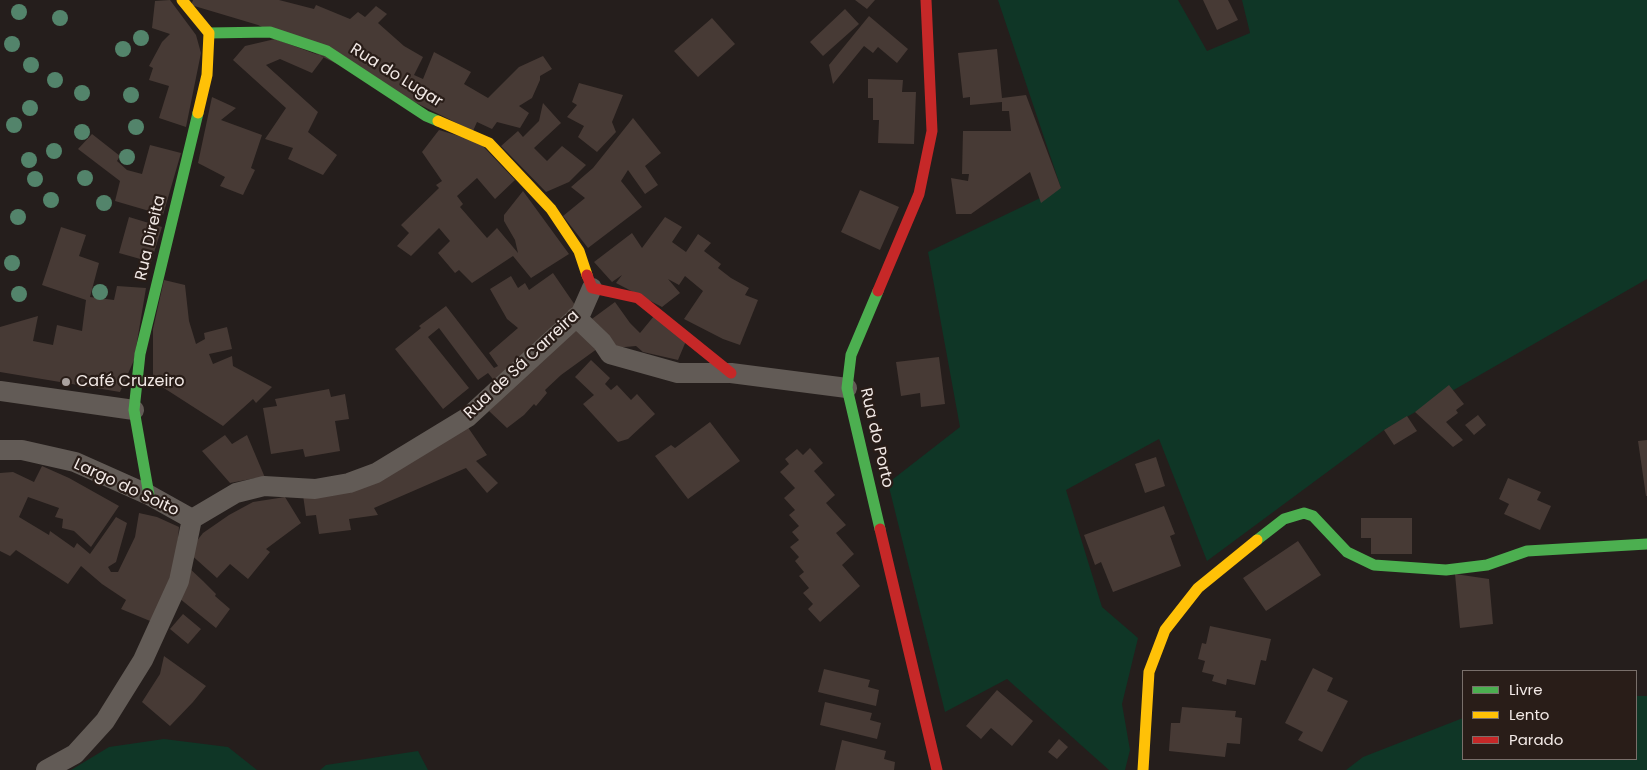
<!DOCTYPE html>
<html>
<head>
<meta charset="utf-8">
<style>
	body { margin:0 }
	#map { position:relative; width:1647px; height:770px; overflow:hidden; background:#251e1c; font-family:Poppins,sans-serif }
	canvas { display:block }
	.legend { position:absolute; left:1462px; top:670px; width:175px; height:90px; box-sizing:border-box; background:#291d18; border:1px solid #796f6a; margin:0; padding:6px 9px; list-style:none; font-size:15px; color:#f2e9e6 }
	.legend li { display:flex; align-items:center; gap:10px; height:25px }
	.legend b { width:25px; border:1px solid #796f6a }
</style>
</head>
<body>
<div id="map">
<canvas width="1647" height="770"></canvas>
<ul class="legend">
<li><b style="height:6px;background:#4caf50"></b>Livre</li>
<li><b style="height:6px;background:#ffc107"></b>Lento</li>
<li><b style="height:6px;background:#c62828"></b>Parado</li>
</ul>
</div>
<script>
const ctx = document.querySelector('canvas').getContext('2d');
ctx.lineJoin = 'round';
function fillPath(path, color) { ctx.fillStyle = color; ctx.fill(path, 'evenodd'); }
const shape = rows => new Path2D(rows.map(r => 'M' + r).join(''));
function strokePath(path, color, width, dash) { ctx.strokeStyle = color; ctx.lineWidth = width; ctx.lineCap = dash ? 'butt' : 'round'; ctx.setLineDash(dash || []); ctx.stroke(path); }
function write(font, color, halo, rows, align = 'center') {
  ctx.font = font + ' Poppins,sans-serif'; ctx.lineWidth = 4.5; ctx.setLineDash([]); ctx.textBaseline = 'middle'; ctx.strokeStyle = halo; ctx.fillStyle = color; for (const [text, x, y, turn = 0] of rows) {
    ctx.save(); ctx.translate(x, y); ctx.rotate((+turn || 0) * Math.PI / 180); ctx.textAlign = isNaN(turn) ? turn : align; if (halo) ctx.strokeText(text, 0, 0); ctx.fillText(text, 0, 0); ctx.restore();
  }
}
fillPath(shape([
	[998,0,1178,0,1207,51,1250,33,1242,0,1647,0,1647,279,1384,430,1207,561,1159,439,1066,490,1102,607,1138,638,1122,704,1130,750,1125,770,1109,770,1007,679,945,712,888,483,960,427,928,252,1061,188],
	[1636,696,1647,696,1647,770,1346,770,1363,757,1463,718,1463,759,1636,759],
	[164,739,228,747,257,770,71,770,109,747],
	[418,751,428,770,320,770,326,765]
]), '#0f3626');
fillPath(shape([
	[170,0,196,35,201,53,186,127,159,118,169,86,149,80,153,68,149,66,162,42,170,34,152,28,155,1],
	[193,0,279,0,314,9,316,5,350,19,358,12,365,17,376,6,387,14,378,23,404,46,423,57,414,75,423,79,434,52,471,72,464,84,488,98,519,67,543,56,552,69,540,76,540,80,532,98,519,106,529,113,520,128,497,122,492,129,477,122,473,131,258,25,191,5],
	[855,0,875,0,867,9],
	[1203,0,1228,0,1238,20,1217,30],
	[845,9,859,24,823,56,810,42],
	[869,16,908,49,897,63,878,47,873,53,864,46,833,84,829,65],
	[712,18,735,44,698,77,674,51],
	[275,39,324,57,312,73,280,59,266,65,318,112,308,132,337,155,323,175,288,159,293,148,265,139,286,108,233,60,245,46],
	[997,49,1002,98,1026,95,1061,188,1041,203,1030,172,971,214,956,214,951,178,968,181,969,174,962,174,963,131,1011,131,1009,111,1002,111,1002,102,970,105,970,97,963,98,958,53],
	[868,79,903,80,902,92,916,92,914,144,878,143,879,120,873,120,873,98,868,98],
	[579,83,623,95,612,122,616,132,597,152,578,137,584,126,567,117,577,105,572,102],
	[212,97,236,108,221,120,262,135,251,168,255,170,243,195,220,186,225,177,198,163],
	[543,103,561,123,534,148,547,161,562,146,586,165,569,182,546,192,501,146,518,131,523,137,539,121],
	[633,118,661,153,645,166,658,185,645,194,628,170,621,181,642,207,588,248,563,216,585,198,571,187,593,168],
	[439,130,479,142,515,180,495,199,477,178,457,196,463,204,460,207,487,238,497,228,518,253,515,240,504,221,504,215,523,191,569,254,531,278,513,256,472,283,459,270,455,273,438,253,450,241,439,228,411,256,397,246,409,233,401,225,439,188,436,185,442,181,422,152],
	[92,134,120,156,117,161,127,170,142,174,150,145,181,153,163,215,115,201,120,181,78,149],
	[860,190,899,207,880,250,841,232],
	[129,217,162,227,151,262,119,253],
	[665,217,682,227,672,242,686,252,698,234,711,243,704,251,721,264,718,268,731,278,749,288,745,295,758,300,740,345,723,339,684,319,703,291,685,276,679,285,668,279,680,293,662,307,616,283,622,275,612,282,594,262,632,233,642,248],
	[61,227,86,235,79,256,99,263,90,297,114,300,117,286,146,288,134,360,120,392,0,372,0,327,38,316,33,341,53,345,57,325,82,331,86,300,42,285],
	[553,273,577,308,496,383,488,373,478,380,439,328,428,337,469,388,443,409,395,349,421,328,419,326,446,306,494,368,498,366,489,353,518,328,507,319,490,289,511,276,518,288,525,283,529,290],
	[164,280,185,285,189,321,196,344,205,339,204,333,227,327,232,349,209,354,213,364,232,356,233,366,272,387,256,403,253,399,223,426,153,381,153,329],
	[615,302,630,323,640,333,654,316,686,341,678,360,643,352,636,346,614,348,585,324],
	[582,326,601,346,561,375,545,390,547,393,536,406,534,404,524,415,507,428,489,411,543,355],
	[939,357,945,404,921,407,920,393,901,396,896,362],
	[591,360,610,378,605,384,611,390,617,385,631,400,637,394,655,414,628,439,618,442,583,404,594,395,575,377],
	[1449,385,1464,404,1456,410,1458,413,1446,422,1463,440,1453,447,1415,412],
	[329,389,331,397,345,394,349,419,335,421,340,451,305,457,303,449,271,454,263,408,277,406,275,399],
	[1478,415,1486,425,1474,435,1465,425],
	[1407,416,1417,431,1394,445,1384,430],
	[710,422,740,461,688,499,655,456,671,445,675,448],
	[467,426,487,455,476,461,498,483,487,493,466,468,374,508,378,515,349,519,351,530,319,534,316,515,306,516,303,495],
	[225,435,232,444,247,435,266,480,256,478,230,483,202,451],
	[1647,440,1647,496,1646,496,1638,441],
	[810,448,823,463,814,471,835,495,826,503,846,525,836,533,854,554,842,565,860,586,820,622,808,609,813,604,803,593,809,588,799,576,804,572,795,561,799,557,790,547,799,540,792,532,799,526,789,515,795,510,784,498,795,488,780,472,789,464,785,459,797,449,803,455],
	[1156,457,1165,486,1145,493,1135,464],
	[42,466,69,478,119,506,91,547,74,531,62,528,63,519,55,517,59,508,28,497,19,517,49,535,50,531,74,548,77,543,90,554,116,517,127,523,116,562,108,567,111,572,118,572,135,537,139,513,157,517,179,527,175,573,155,623,121,609,126,600,102,584,81,566,68,584,16,550,10,556,0,551,0,473,13,472,34,482],
	[1508,478,1541,492,1537,500,1551,506,1540,530,1504,514,1509,504,1499,499],
	[285,497,301,523,266,549,270,552,248,579,230,564,217,578,188,552,203,533,229,515,253,502],
	[1164,506,1175,534,1170,536,1181,566,1113,592,1101,562,1095,565,1084,535],
	[1361,518,1412,518,1412,554,1371,554,1371,538,1361,538],
	[1298,541,1321,575,1266,611,1243,578],
	[187,566,203,581,216,594,215,596,230,609,216,628,174,594],
	[1455,574,1489,579,1493,624,1460,628],
	[183,614,201,629,188,644,170,629],
	[1210,626,1271,639,1266,661,1261,660,1255,685,1227,679,1226,685,1212,681,1214,675,1202,672,1205,661,1198,659,1202,643,1206,644],
	[164,656,206,686,193,702,170,726,142,702,160,674],
	[1313,668,1333,678,1327,691,1348,701,1322,752,1298,740,1303,732,1285,723],
	[824,669,870,680,868,687,879,690,876,706,818,692],
	[997,690,1033,721,1012,746,991,728,981,739,966,726],
	[825,702,872,713,870,720,881,723,877,739,820,725],
	[1182,707,1236,711,1235,717,1242,718,1240,744,1227,743,1225,757,1169,751,1171,723,1180,723],
	[1059,739,1068,747,1057,759,1048,752],
	[842,740,886,751,884,759,895,762,894,770,835,770]
]), '#473a35');
strokePath(shape([
	[576,317,602,342,610,354,678,373,731,373,847,388],
	[0,391,134,410],
	[0,450,22,450,75,462,149,495,192,519],
	[192,519,236,493,264,486,315,489,349,483,376,473,468,417,581,313,592,288],
	[46,770,75,754,105,721,143,660,179,581,192,519]
]), '#625b56', 20);
strokePath(shape([
	[209,33,270,32,327,51,426,116,438,121],
	[878,291,851,355,847,388,880,529],
	[149,495,134,410,140,354,198,113],
	[1257,540,1284,519,1304,513,1313,516,1347,552,1374,565,1446,570,1487,565,1527,551,1647,544]
]), '#4caf50', 11);
strokePath(shape([
	[182,0,209,33,207,75,198,113],
	[438,121,489,143,551,209,579,251,587,275],
	[1143,770,1149,672,1165,630,1198,588,1257,540]
]), '#ffc107', 11);
strokePath(shape([
	[587,275,592,288,638,298,731,373],
	[878,291,919,194,932,131,926,0],
	[880,529,937,770]
]), '#c62828', 11);
ctx.fillStyle = '#53846b';
for (const [x, y] of [
	[19,12],
	[60,18],
	[141,38],
	[12,44],
	[123,49],
	[31,65],
	[55,80],
	[82,93],
	[131,95],
	[30,108],
	[14,125],
	[136,127],
	[82,132],
	[54,151],
	[127,157],
	[29,160],
	[85,178],
	[35,179],
	[51,200],
	[104,203],
	[18,217],
	[12,263],
	[100,292],
	[19,294]
]) { ctx.beginPath(); ctx.arc(x, y, 8, 0, 2 * Math.PI); ctx.fill(); }
for (const [x, y, r, color] of [
	[66,382,5,"#aaa29f"]
]) { const dot = new Path2D(); dot.arc(x, y, r, 0, 2 * Math.PI); ctx.fillStyle = color; ctx.fill(dot); strokePath(dot, '#291d18', 2); }
write('16px', '#f2e9e6', '#291d18', [
	["Rua do Lugar",396,76,32],
	["Rua Direita",151,238,-77],
	["Rua de Sá Carreira",522,365,-43],
	["Rua do Porto",876,438,77],
	["Largo do Soito",126,488,25]
]);
write('16px', '#f2e9e6', '#291d18', [
	["Café Cruzeiro",76,382]
], 'left');
</script>
</body>
</html>
